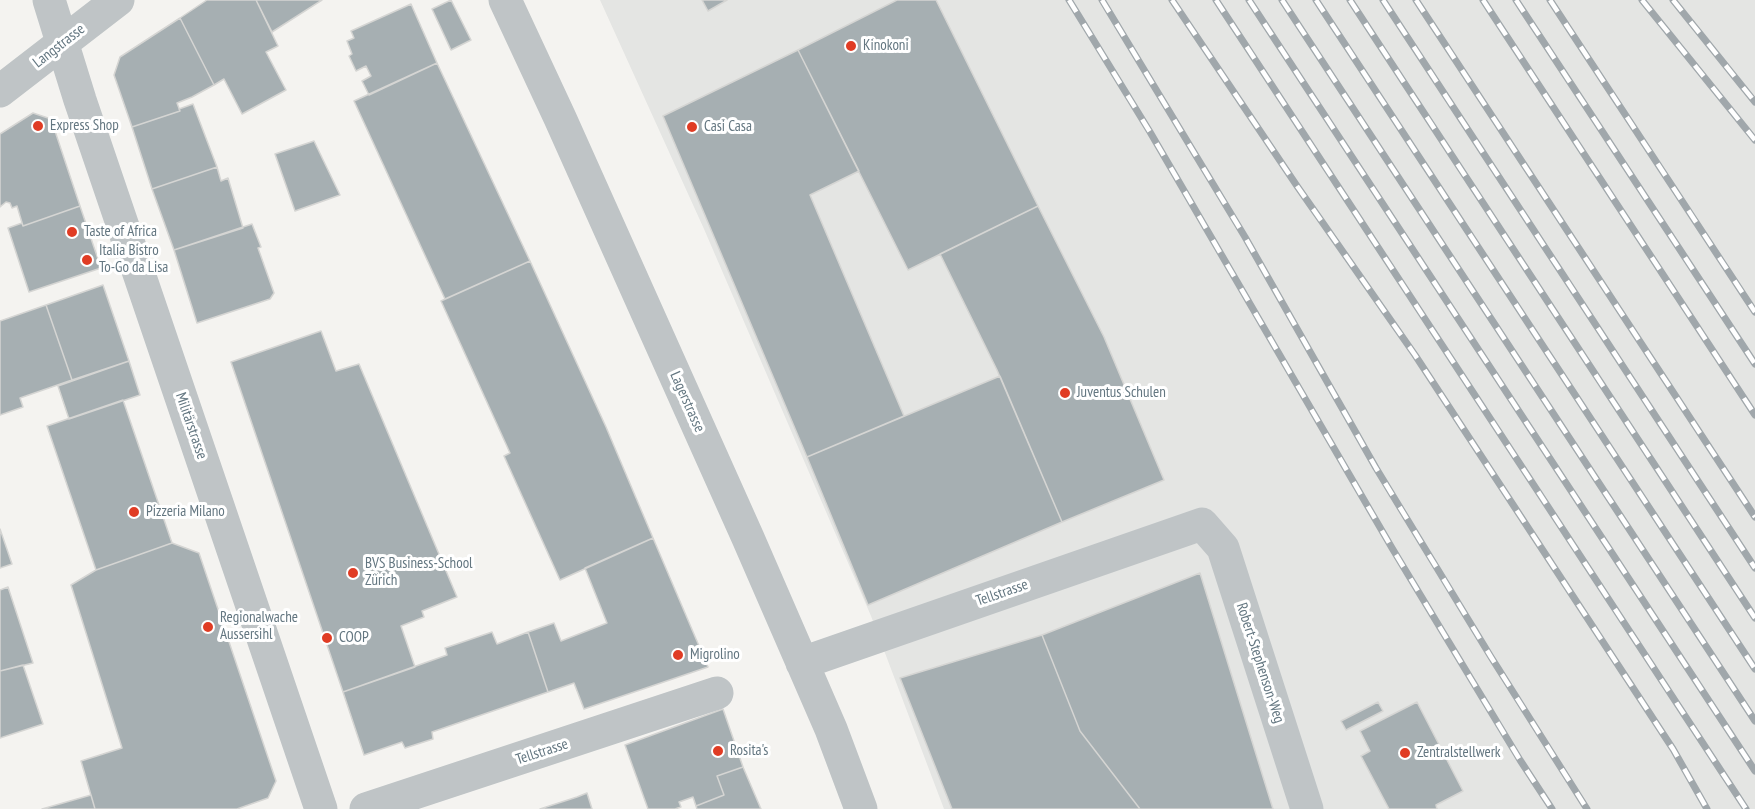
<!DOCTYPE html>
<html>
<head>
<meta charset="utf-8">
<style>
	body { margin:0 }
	canvas { display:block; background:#f4f3f0 }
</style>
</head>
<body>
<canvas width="1755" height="809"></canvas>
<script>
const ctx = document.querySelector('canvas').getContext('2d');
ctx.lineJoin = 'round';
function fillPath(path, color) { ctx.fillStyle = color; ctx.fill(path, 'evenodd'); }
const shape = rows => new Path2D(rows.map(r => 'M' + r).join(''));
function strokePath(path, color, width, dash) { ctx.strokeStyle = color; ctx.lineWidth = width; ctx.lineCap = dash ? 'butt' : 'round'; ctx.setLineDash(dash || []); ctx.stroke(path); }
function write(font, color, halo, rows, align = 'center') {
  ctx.font = font + ' "PT Sans Narrow",sans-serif'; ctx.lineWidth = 6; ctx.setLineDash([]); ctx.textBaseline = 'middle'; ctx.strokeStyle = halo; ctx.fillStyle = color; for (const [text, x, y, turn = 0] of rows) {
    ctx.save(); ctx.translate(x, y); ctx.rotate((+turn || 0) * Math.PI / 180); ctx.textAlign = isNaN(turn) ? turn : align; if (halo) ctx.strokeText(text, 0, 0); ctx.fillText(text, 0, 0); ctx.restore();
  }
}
fillPath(shape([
	[600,0,1755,0,1755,809,944,809,871,616,704,229]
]), '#e4e5e3');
const building = shape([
	[207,0,256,0,278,46,266,52,286,90,242,114,224,79,214,85,180,18,207,0],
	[256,0,322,0,272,32,256,0],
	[451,0,471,40,451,50,432,9,451,0],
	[702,0,727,0,708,11,702,0],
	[897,0,936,0,1038,206,908,270,798,50,897,0],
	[411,4,437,63,369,95,362,81,371,76,366,66,356,71,349,56,352,54,347,41,354,38,351,31,411,4],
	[180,18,214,85,192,97,177,103,180,111,132,127,114,75,120,57,180,18],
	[798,50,859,171,810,195,904,416,807,457,663,116,798,50],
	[437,63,530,261,445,299,354,101,437,63],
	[193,104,217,167,152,189,132,127,180,111,179,109,193,104],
	[33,113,51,119,80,206,23,226,17,206,12,208,10,203,6,202,0,207,0,134,33,113],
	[314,141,340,195,295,211,275,154,314,141],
	[217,167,221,181,228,178,243,228,174,250,152,189,217,167],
	[80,206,101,268,29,292,8,228,22,223,23,226,80,206],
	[1038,206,1104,337,1164,480,1062,522,997,370,940,254,1038,206],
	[252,224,261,247,258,248,274,293,270,299,197,323,174,250,252,224],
	[530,261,606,427,653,538,560,580,504,456,510,453,441,301,530,261],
	[103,285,129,361,72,380,46,305,103,285],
	[46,305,72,380,20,398,23,407,0,415,0,321,46,305],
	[321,331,336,371,359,364,457,597,422,611,424,617,401,626,415,667,343,692,231,362,321,331],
	[129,361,140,395,69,419,58,386,129,361],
	[1000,376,1062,522,868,605,807,457,1000,376],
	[123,400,172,543,96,570,47,426,123,400],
	[0,529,12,564,0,568,0,529],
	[653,538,708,667,584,709,574,683,548,692,528,632,554,623,561,641,607,623,585,568,653,538],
	[172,543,199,553,276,781,268,798,237,809,95,809,81,761,122,748,71,585,96,570,172,543],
	[1200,573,1264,780,1273,809,1140,809,1080,731,1042,635,1200,573],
	[8,587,33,663,0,671,0,590,8,587],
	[492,632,497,644,528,632,548,692,432,732,433,739,405,748,402,742,364,755,343,692,447,655,445,648,492,632],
	[1042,635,1080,731,1140,809,952,809,900,678,1042,635],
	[23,665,43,724,0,738,0,671,23,665],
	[1378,702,1383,711,1346,730,1341,721,1378,702],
	[1417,702,1463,791,1436,805,1437,809,1389,809,1361,756,1370,751,1360,731,1417,702],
	[723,709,743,767,717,776,724,795,696,806,693,797,679,802,681,807,675,809,648,809,625,745,723,709],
	[743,767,761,809,697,809,696,806,724,795,717,776,743,767],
	[587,793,592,809,540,809,577,797,587,793],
	[91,795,95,809,42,809,91,795]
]);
fillPath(building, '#a6afb2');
strokePath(building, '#d5d5d3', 1.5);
strokePath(shape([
	[49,0,80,100,321,809],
	[505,0,560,118,748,538,831,729,861,809],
	[0,91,118,0],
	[802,663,1202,524,1223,548,1307,809],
	[366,809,717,693]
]), '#bfc4c6', 33);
const rail = shape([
	[1069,0,1150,132,1392,548,1520,760,1552,809],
	[1102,0,1245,237,1376,468,1491,657,1587,809],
	[1172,0,1297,186,1415,355,1673,749,1707,809],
	[1216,0,1746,809],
	[1249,0,1755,771],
	[1282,0,1755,721],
	[1316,0,1755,669],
	[1350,0,1755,618],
	[1383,0,1755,568],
	[1416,0,1755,517],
	[1483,0,1755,415],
	[1516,0,1755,364],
	[1550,0,1755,312],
	[1642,0,1755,140],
	[1673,0,1755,102]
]);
strokePath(rail, '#a0a7ab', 7);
strokePath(rail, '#fff', 4.5, [14]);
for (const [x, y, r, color] of [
	[851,46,6,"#e03c24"],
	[38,126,6,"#e03c24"],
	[692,127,6,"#e03c24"],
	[72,232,6,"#e03c24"],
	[87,260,6,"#e03c24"],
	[1065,393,6,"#e03c24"],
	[134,512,6,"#e03c24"],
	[353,573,6,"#e03c24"],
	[208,627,6,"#e03c24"],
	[327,638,6,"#e03c24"],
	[678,655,6,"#e03c24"],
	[718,751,6,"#e03c24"],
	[1405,753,6,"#e03c24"]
]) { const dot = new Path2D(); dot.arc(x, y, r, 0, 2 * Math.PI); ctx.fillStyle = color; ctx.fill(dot); strokePath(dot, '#fff', 2); }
write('15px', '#637680', '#fff', [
	["Langstrasse",59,46,-38],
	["Lagerstrasse",687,402,66],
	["Militärstrasse",191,426,71],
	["Tellstrasse",1002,593,-19],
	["Robert-Stephenson-Weg",1260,663,72],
	["Tellstrasse",542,752,-18]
]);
write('15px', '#637680', '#fff', [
	["Kinokoni",863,46],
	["Express Shop",50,126],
	["Casi Casa",704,127],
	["Taste of Africa",84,232],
	["Italia Bistro",99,251],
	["To-Go da Lisa",99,268],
	["Juventus Schulen",1077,393],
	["Pizzeria Milano",146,512],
	["BVS Business-School",365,564],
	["Zürich",365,581],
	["Regionalwache",220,618],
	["Aussersihl",220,635],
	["COOP",339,638],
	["Migrolino",690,655],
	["Rosita's",730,751],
	["Zentralstellwerk",1417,753]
], 'left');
</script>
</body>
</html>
